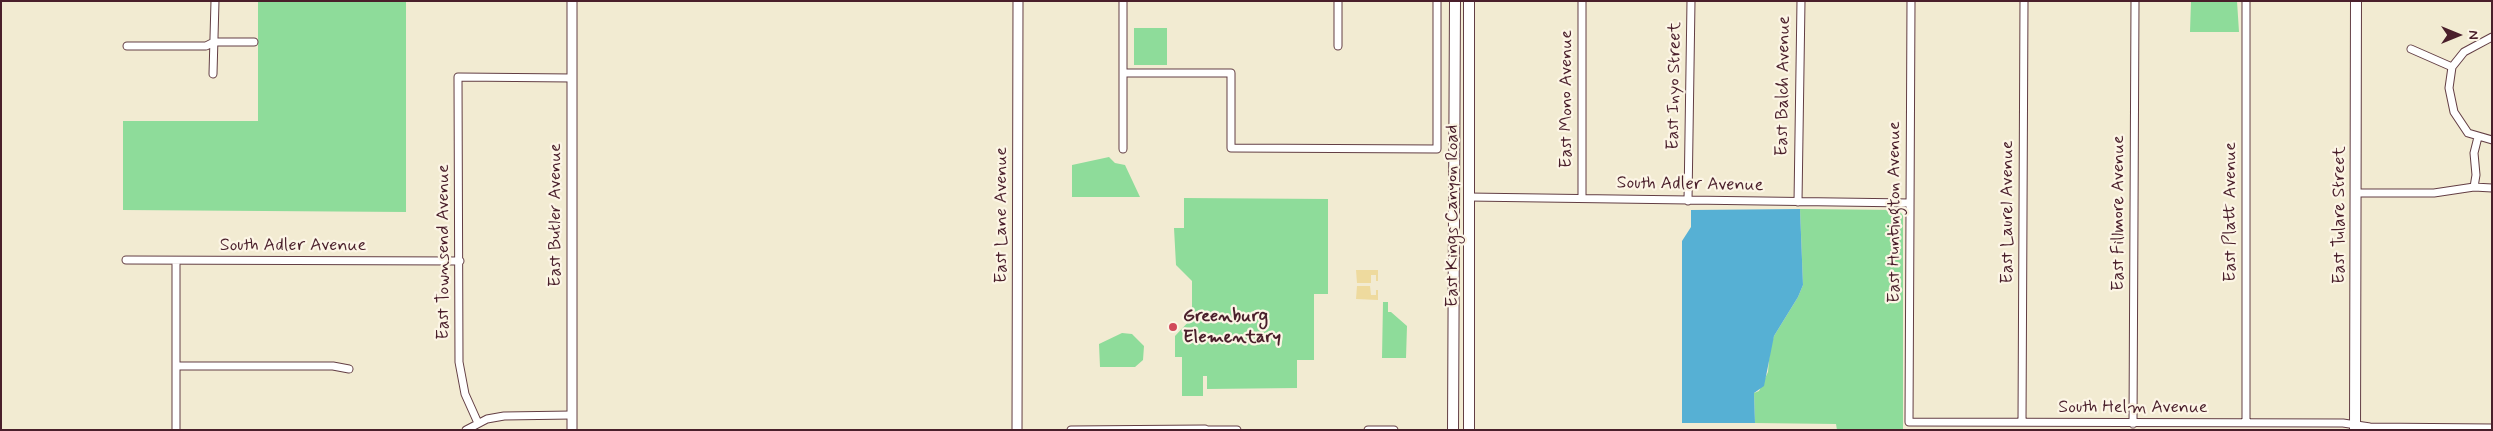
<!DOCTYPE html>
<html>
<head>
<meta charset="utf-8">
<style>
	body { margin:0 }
	#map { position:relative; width:2493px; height:431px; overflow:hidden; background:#f2ebd2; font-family:Mynerve,sans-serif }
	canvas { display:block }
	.frame { position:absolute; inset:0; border:2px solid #4a1f2b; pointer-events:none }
	.north { position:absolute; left:2433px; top:10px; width:50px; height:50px; -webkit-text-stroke:4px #fcf5e5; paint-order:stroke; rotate:90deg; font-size:14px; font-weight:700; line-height:20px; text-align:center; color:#4a1f2b }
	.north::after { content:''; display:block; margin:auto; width:18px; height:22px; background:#4a1f2b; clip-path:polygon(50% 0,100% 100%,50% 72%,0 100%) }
</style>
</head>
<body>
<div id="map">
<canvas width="2493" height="431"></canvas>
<div class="frame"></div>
<div class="north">N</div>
</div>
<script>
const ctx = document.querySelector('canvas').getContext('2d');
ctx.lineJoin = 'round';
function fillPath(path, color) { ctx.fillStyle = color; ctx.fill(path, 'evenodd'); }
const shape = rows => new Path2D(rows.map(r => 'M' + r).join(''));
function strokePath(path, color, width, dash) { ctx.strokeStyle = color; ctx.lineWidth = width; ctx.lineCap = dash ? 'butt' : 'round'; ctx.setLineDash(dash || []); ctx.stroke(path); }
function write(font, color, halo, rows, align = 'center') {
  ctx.font = font + ' Mynerve,sans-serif'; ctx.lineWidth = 4.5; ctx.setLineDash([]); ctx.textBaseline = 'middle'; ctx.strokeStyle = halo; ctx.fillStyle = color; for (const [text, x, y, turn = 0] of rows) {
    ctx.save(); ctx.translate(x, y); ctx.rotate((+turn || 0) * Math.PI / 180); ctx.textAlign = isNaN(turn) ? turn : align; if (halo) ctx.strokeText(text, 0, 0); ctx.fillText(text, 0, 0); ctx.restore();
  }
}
fillPath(shape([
	[258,1,406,1,406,212,123,210,123,121,258,121],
	[2191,1,2237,1,2239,32,2190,32],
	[1134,28,1167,28,1167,65,1134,65],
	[1109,157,1115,163,1125,165,1140,197,1072,197,1072,165],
	[1184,198,1328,199,1328,294,1314,294,1314,360,1297,360,1297,388,1207,389,1207,376,1203,376,1203,396,1182,396,1182,357,1175,357,1175,336,1192,318,1192,281,1176,265,1174,228,1184,228],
	[1800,209,1898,210,1903,215,1903,430,1837,430,1836,424,1755,423,1754,393,1759,391,1768,372,1770,348,1774,336,1798,297,1803,285],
	[1383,302,1388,302,1388,312,1391,312,1407,326,1406,358,1382,358],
	[1122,333,1132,334,1144,346,1143,360,1135,367,1100,367,1099,344]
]), '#8edc9a');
fillPath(shape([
	[1356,270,1378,270,1378,281,1376,281,1376,275,1371,275,1371,283,1357,283],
	[1357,286,1370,286,1371,295,1376,295,1376,290,1378,290,1378,300,1356,299]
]), '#eeda9e');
fillPath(shape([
	[1800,209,1803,285,1798,297,1774,336,1764,386,1754,393,1755,423,1682,423,1682,241,1691,227,1691,210]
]), '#56b0d4');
const minor = shape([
	[1911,1,1909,422,2343,423,2370,427,2492,428],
	[2246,1,2246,423],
	[2492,37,2464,52,2452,67,2449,88,2454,112,2468,133,2492,140],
	[127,46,206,46,214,42,254,42],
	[1338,46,1338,1],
	[2411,49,2452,67],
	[1123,73,1231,73,1231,148,1437,149,1437,1],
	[213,74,215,1],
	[1123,149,1123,1],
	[2474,187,2492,188],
	[2356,193,2434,193,2474,187,2476,175,2474,153,2478,137],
	[1468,197,1910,203],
	[1582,198,1582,1],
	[1688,201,1691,1],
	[1798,202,1801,1],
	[126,260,460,261],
	[176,366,333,366,349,369],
	[2022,422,2024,1],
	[478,423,465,394,459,362,458,77,572,78],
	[2133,424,2135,1],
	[176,430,176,261],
	[466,430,487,419,504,416,572,415],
	[1071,430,1205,429],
	[1205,430,1237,430],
	[1368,430,1394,430]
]);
const tertiary = shape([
	[572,430,572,1],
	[1017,430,1018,1]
]);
const secondary = shape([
	[1469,1,1469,430],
	[1453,430,1455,1],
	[2355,430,2356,1]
]);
strokePath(minor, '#633e44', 9);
strokePath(tertiary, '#633e44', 11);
strokePath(secondary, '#633e44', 12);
strokePath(minor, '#fff', 7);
strokePath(tertiary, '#fff', 9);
strokePath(secondary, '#fff', 10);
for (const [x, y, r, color] of [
	[1173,327,5,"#d1495b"]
]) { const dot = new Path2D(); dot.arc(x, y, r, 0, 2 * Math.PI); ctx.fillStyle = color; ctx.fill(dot); strokePath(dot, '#fcf5e5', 2); }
write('18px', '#4a1f2b', '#fcf5e5', [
	["East Inyo Street",1675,86,-89],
	["East Balch Avenue",1784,86,-89],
	["East Mono Avenue",1567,99,-90],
	["South Adler Avenue",1690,185,1],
	["East Huntington Avenue",1895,212,-90],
	["East Laurel Avenue",2008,212,-90],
	["East Platt Avenue",2231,212,-90],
	["East Fillmore Avenue",2119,213,-90],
	["East Butler Avenue",556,215,-90],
	["East Lane Avenue",1002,215,-90],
	["East Tulare Street",2340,215,-90],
	["East Kings Canyon Road",1453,216,-90],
	["South Adler Avenue",293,246],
	["East Townsend Avenue",444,252,-90],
	["South Helm Avenue",2133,408]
]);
write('bold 18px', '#4a1f2b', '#fcf5e5', [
	["Greenburg",1183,317],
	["Elementary",1183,338]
], 'left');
</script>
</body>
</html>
